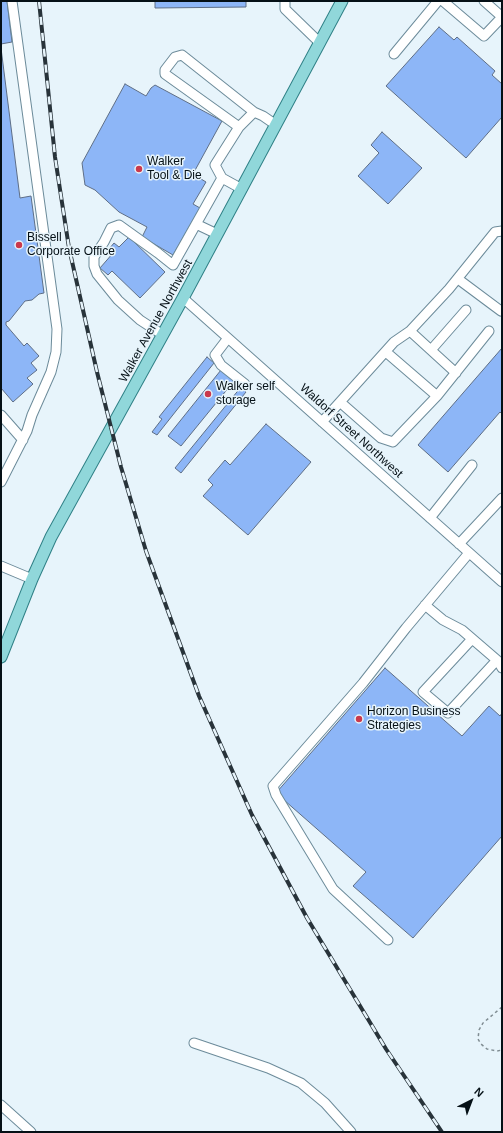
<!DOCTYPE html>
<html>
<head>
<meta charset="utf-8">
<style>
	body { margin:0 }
	#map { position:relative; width:503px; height:1133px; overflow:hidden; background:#e7f4fb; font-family:Helvetica,sans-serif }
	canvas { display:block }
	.frame { position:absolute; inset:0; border:2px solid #051016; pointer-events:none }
	.north { position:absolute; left:451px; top:1081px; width:40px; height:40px; -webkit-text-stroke:3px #e7f4fb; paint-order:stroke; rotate:42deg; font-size:11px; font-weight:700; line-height:16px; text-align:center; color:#051016 }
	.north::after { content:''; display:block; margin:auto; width:14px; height:18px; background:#051016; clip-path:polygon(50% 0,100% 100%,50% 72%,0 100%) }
</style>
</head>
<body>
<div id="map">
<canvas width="503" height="1133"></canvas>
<div class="frame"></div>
<div class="north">N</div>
</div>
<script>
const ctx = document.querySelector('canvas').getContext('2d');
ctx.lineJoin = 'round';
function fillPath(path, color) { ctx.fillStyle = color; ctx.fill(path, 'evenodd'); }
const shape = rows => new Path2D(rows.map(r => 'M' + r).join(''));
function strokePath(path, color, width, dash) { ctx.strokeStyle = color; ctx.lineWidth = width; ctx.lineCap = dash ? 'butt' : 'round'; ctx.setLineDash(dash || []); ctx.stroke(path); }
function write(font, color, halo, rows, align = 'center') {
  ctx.font = font + ' Helvetica,sans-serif'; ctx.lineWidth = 3; ctx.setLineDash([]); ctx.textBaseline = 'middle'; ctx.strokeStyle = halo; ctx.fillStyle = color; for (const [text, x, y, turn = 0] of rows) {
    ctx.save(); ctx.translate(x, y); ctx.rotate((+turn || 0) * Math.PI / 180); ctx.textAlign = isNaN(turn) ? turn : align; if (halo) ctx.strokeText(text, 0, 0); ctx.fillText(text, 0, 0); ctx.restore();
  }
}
const building = shape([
	[1,1,7,1,12,42,1,44,1,1],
	[155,1,246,1,246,7,155,8,155,1],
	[439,27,454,40,457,37,495,71,492,75,502,84,502,117,466,158,386,86,439,27],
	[1,48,20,198,31,196,44,293,39,294,32,300,25,301,9,321,6,322,6,325,24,346,27,343,39,356,31,363,37,370,27,378,33,384,13,402,1,388,1,48],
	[125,84,146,96,151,88,155,85,222,121,193,174,206,182,193,204,200,208,173,255,142,237,147,227,119,212,95,190,85,185,82,163,125,84],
	[382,132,422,168,388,204,358,176,379,153,371,145,382,132],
	[129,237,165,272,140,298,112,271,108,275,100,268,113,253,109,249,114,243,119,247,129,237],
	[502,348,502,414,500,412,448,472,418,445,502,348],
	[207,357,214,363,157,435,152,432,162,419,159,417,207,357],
	[221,370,234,381,181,446,168,436,221,370],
	[241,387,246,392,181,473,175,468,241,387],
	[266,424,311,462,248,535,203,496,213,485,208,480,225,460,230,465,266,424],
	[385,668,462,736,489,706,500,716,502,713,502,836,413,938,353,886,366,872,276,793,385,668]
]);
fillPath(building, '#8db6f7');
strokePath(building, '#5e6e86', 1);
const minor = shape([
	[285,1,285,9,320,43],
	[443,1,484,36,502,17],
	[484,1,502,17],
	[394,54,438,1],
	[254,112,239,127,165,74,165,70,175,57,182,55,254,112,263,116,276,125],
	[222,178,242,189],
	[196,224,217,234],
	[458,279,501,311,502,310],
	[183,298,502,582],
	[410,331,456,373],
	[163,335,140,320,118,300,97,274,94,266,94,257,104,242,111,228,119,225,158,253,173,265,222,178,215,165,239,127],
	[228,338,215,355,221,365,245,384],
	[431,350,466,310],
	[437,396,489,331],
	[340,402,381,438,393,442,437,396,386,352],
	[1,415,23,440],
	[322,422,394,342,410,331,449,289,495,232,502,231],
	[1,482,27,431,32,415,51,372,56,352,57,329,12,1],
	[430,518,472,465],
	[459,544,502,498],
	[1,566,32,579],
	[425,605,443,620,462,630,498,661,502,668],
	[472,639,423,692,448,713,497,660],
	[388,940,333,889,276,795,273,786,363,683,406,628,469,553],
	[194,1043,268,1068,301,1083,325,1103,351,1132],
	[1,1105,31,1132]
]);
const major = shape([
	[1,657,32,579,51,537,183,298,342,1]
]);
strokePath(minor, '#6c8b9a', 11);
strokePath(major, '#2f8086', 13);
strokePath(shape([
	[502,1007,483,1023,479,1030,478,1039,481,1044,487,1049,497,1051,502,1050]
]), '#808d93', 1.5, [3, 3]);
strokePath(minor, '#fff', 9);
strokePath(major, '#90d7da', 11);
const rail = shape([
	[39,1,55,157,69,248,97,372,121,467,146,551,199,696,252,815,307,918,386,1049,442,1132]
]);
strokePath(rail, '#28333a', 4);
strokePath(rail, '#e7f4fb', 2.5, [8]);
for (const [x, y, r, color] of [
	[139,169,4,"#ca394c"],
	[19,245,4,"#ca394c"],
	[208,394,4,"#ca394c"],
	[359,719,4,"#ca394c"]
]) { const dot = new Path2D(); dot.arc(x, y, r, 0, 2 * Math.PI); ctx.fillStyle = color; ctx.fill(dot); strokePath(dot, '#e7f4fb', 1.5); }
write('12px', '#051016', '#e7f4fb', [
	["Walker",147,162],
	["Tool & Die",147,176],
	["Bissell",27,238],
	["Corporate Office",27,252],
	["Walker self",216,387],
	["storage",216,401],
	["Horizon Business",367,712],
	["Strategies",367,726]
], 'left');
write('12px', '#051016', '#e7f4fb', [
	["Walker Avenue Northwest",156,321,-61],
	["Waldorf Street Northwest",351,431,42]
]);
</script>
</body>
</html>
